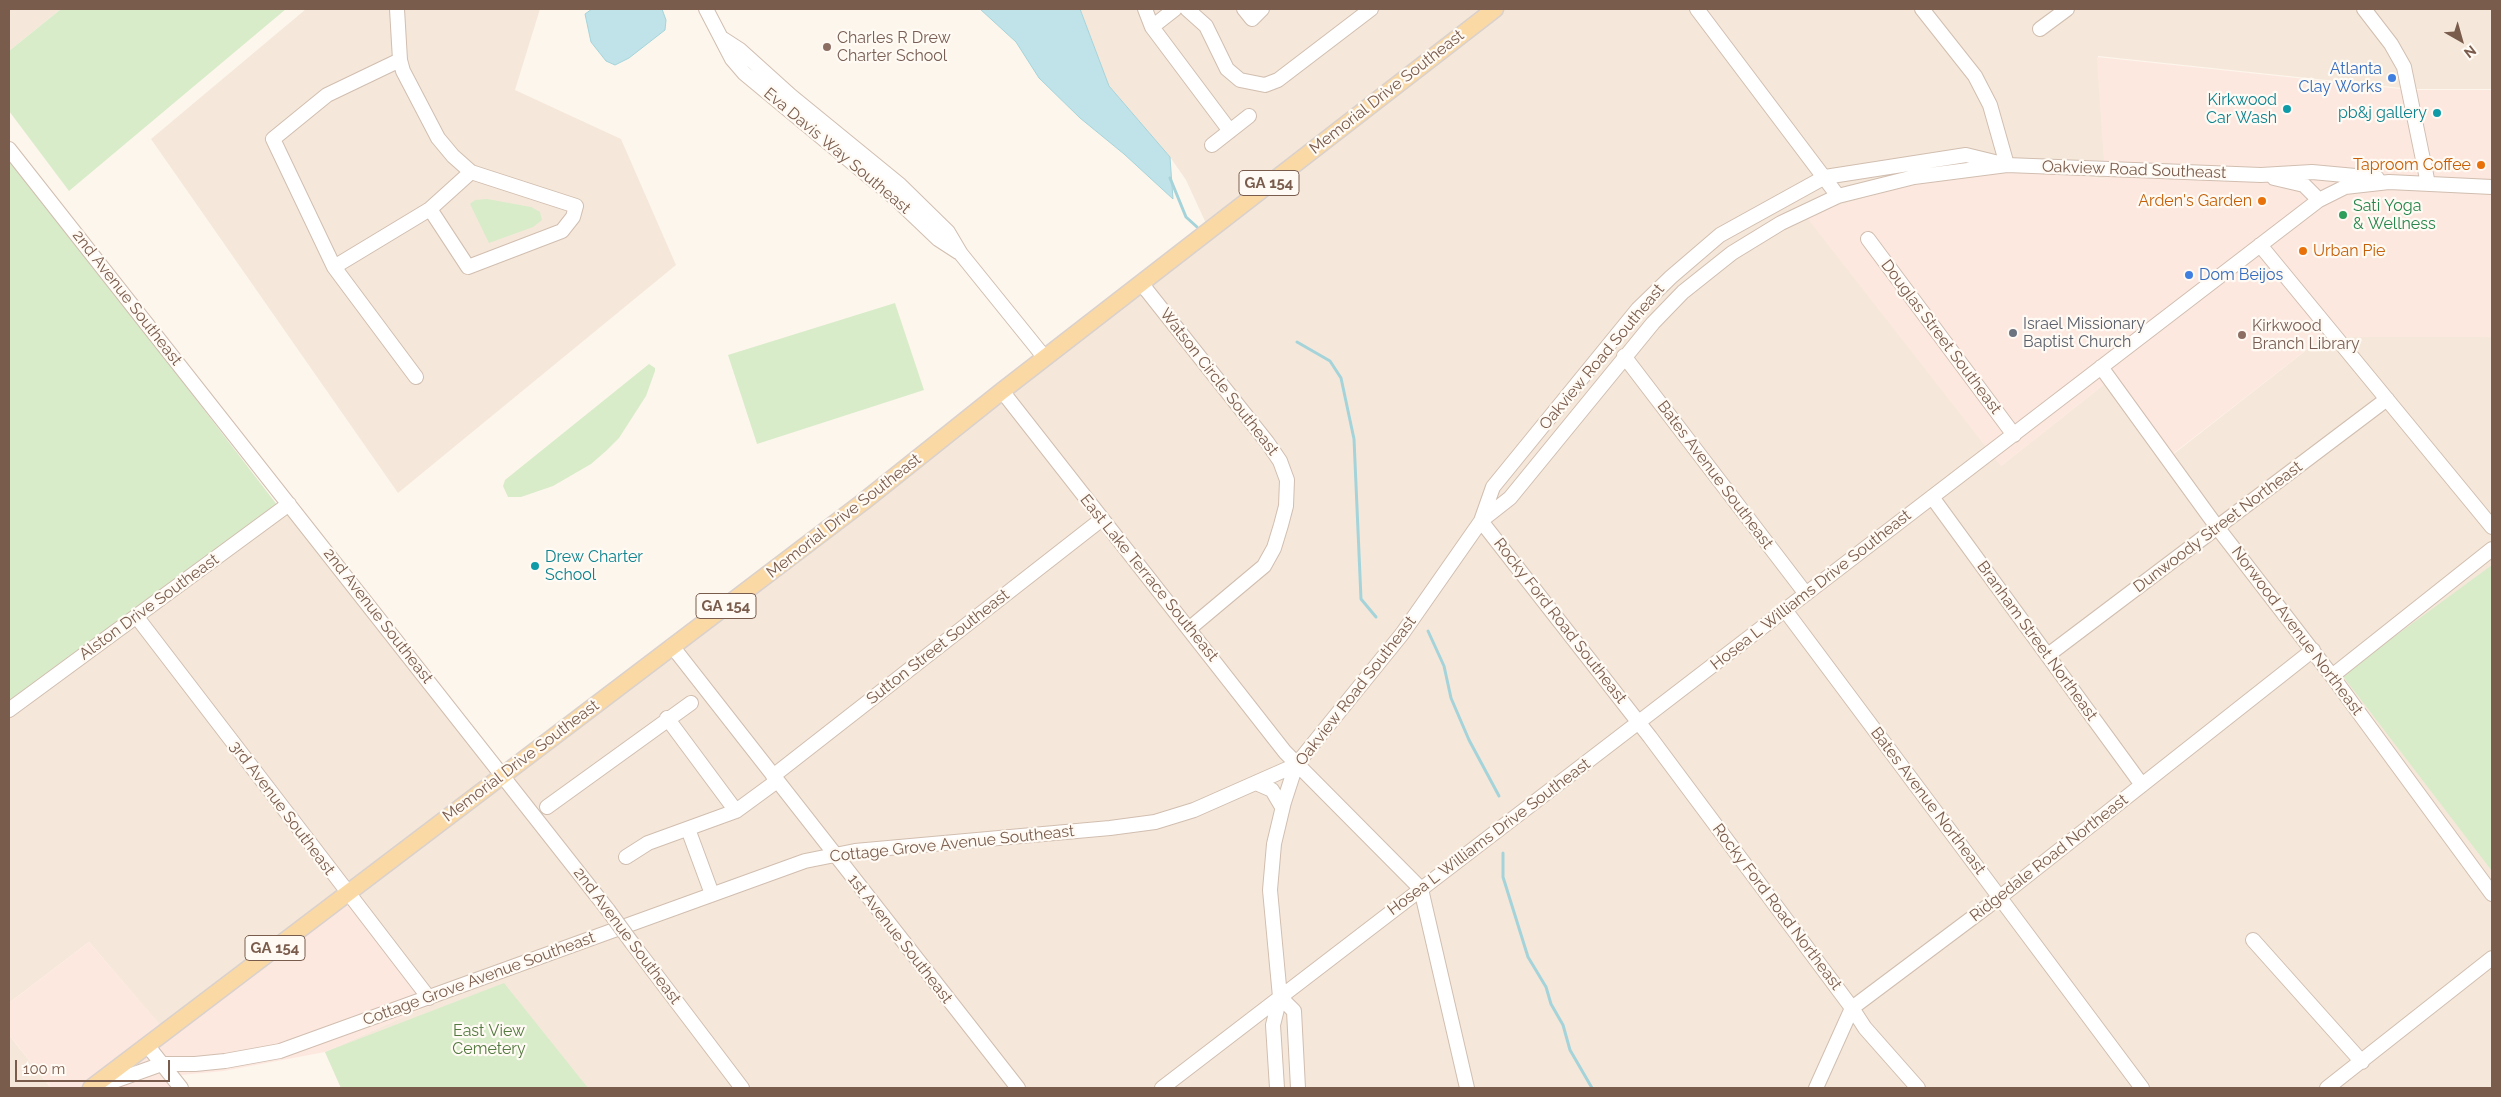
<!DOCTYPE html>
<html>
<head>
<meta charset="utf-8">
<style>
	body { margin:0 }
	#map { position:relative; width:2501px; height:1097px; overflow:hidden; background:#fdf6ec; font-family:Raleway,sans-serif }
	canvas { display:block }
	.frame { position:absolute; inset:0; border:10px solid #7a5c4d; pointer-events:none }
	.north { position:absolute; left:2436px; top:15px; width:50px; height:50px; -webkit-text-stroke:4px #fffaf3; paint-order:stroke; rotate:142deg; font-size:14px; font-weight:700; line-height:20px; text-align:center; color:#7a5c4d }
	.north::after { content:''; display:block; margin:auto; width:18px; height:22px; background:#7a5c4d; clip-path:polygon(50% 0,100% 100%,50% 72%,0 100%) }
	.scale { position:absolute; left:15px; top:1060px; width:155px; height:22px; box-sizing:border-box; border:2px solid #7a5c4d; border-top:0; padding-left:6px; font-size:15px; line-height:18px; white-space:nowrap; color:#7a5c4d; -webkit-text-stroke:4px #fffaf3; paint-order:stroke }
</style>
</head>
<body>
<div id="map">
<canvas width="2501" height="1097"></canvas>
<div class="frame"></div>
<div class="north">N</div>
<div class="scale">100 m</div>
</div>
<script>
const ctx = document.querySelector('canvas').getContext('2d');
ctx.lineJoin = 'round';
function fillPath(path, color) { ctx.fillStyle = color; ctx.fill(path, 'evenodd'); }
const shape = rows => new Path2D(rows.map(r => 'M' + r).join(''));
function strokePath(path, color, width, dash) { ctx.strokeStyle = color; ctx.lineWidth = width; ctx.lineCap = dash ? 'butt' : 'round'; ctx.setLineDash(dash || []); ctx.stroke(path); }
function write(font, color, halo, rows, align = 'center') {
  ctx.font = font + ' Raleway,sans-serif'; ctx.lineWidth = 4.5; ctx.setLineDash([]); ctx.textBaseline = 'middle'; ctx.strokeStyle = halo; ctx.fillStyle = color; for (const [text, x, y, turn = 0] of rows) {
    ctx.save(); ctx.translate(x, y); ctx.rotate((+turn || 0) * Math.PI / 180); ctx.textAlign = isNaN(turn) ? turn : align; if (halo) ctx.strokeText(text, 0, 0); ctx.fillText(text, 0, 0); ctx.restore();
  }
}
fillPath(shape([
	[9,9,61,9,9,51],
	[306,9,540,9,515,90,621,139,676,265,398,493,151,139],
	[1080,9,2492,9,2492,89,2412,89,2098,56,2106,179,1989,162,1806,215,2002,465,2108,381,2166,460,2324,336,2492,337,2492,1088,341,1088,325,1052,430,1005,169,1036,89,942,9,1003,9,716,287,513,494,776,1210,232,1186,180,1170,157,1109,86],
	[9,1035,51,1088,9,1088]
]), '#f5e8da');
fillPath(shape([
	[2097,57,2411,90,2492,90,2492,337,2323,337,2165,460,2107,382,2001,466,1805,215,1988,162,2105,179],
	[349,900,431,1005,325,1052,224,1071,181,1075,189,1088,51,1088,9,1035,9,1003,89,942,169,1035]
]), '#fde8e0');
fillPath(shape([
	[61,9,286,9,69,191,9,111,9,51],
	[9,156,281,510,9,704],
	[487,199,531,207,540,212,542,220,533,227,489,243,470,204,475,200],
	[895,303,924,390,757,444,728,355],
	[649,364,655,368,655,371,646,396,619,438,606,451,591,464,553,486,521,497,508,497,503,486,505,480],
	[2492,565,2492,871,2342,675],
	[504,983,588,1088,341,1088,325,1052]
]), '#d8ecc9');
const water = shape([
	[592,9,662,9,666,20,665,30,629,58,615,65,606,61,591,42,585,14,592,9],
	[980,9,1080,9,1109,86,1170,157,1173,199,1124,154,1080,118,1039,78,1016,42,980,9]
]);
fillPath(water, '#bfe3e8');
strokePath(water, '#a5d3da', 1);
strokePath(shape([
	[1170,178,1186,217,1197,227],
	[1297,342,1330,361,1341,378,1354,439,1361,599,1376,617],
	[1428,631,1444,666,1451,698,1469,740,1499,796],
	[1503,853,1503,877,1528,957,1546,987,1551,1004,1563,1025,1570,1050,1592,1088]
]), '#a5d3da', 3);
const minor = shape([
	[397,9,400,60,327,95,273,139,334,267,416,377],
	[706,9,732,59,744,73,895,198,938,239,958,252],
	[1145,9,1152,27,1230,131],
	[1187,9,1206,26,1227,69,1240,80,1265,85,1278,80,1371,9],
	[1244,9,1252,19,1262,9],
	[1697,9,1838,196],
	[1922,9,1975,76,1990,105,2007,165],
	[2364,9,2391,44,2404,67,2428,184],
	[1152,27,1175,9],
	[2040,29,2067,9],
	[723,39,740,50,791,96,900,185,948,232,961,254,1045,358],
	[1212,145,1249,116],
	[9,149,608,910],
	[2274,178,2304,185,2319,200],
	[430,209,468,267,562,231,573,217,576,206,471,172],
	[1868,239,2014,435],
	[2260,245,2492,527],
	[334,267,430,209,471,172,453,156,438,138,403,71,400,60],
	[1141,283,1267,442,1280,461,1287,480,1286,506,1281,525,1274,548,1264,566,1190,628],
	[1624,356,1806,594],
	[2101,367,2217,527,2332,676,2492,894],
	[1002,391,1285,752,1421,889,1467,1088],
	[1932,497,2142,785],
	[1482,520,1510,498,1653,323,1683,292,1732,253,1781,223,1838,196,1914,177,2007,165,2261,175,2312,172,2377,178],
	[1481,521,1650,737,1852,1008,1865,1028,1918,1088],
	[1785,610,2142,1088],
	[136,616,429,998],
	[672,646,1018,1088],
	[2048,655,2387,399],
	[2332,676,2492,549],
	[9,710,289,504],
	[667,718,736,811],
	[773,776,1102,519],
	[1256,783,1272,790,1282,807],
	[547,807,691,703],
	[688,829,712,894],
	[626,857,648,843,736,811,777,781],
	[2253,940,2362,1062],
	[632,943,742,1088],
	[1280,997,1294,1011,1298,1088],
	[147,1045,181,1088],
	[95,1088,162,1064,195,1064,225,1061,280,1051,805,861,855,851,1110,828,1155,822,1194,810,1296,765],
	[1162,1088,2319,200,2345,187,2389,182,2492,187],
	[1277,1088,1273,1025,1280,997,1270,890,1274,844,1284,802,1296,765,1402,634,1481,521,1493,487,1638,309,1671,277,1720,235,1825,177,1966,155,2007,165],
	[1816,1088,1852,1008,2000,897,2313,650],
	[2327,1088,2492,958]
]);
const major = shape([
	[91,1088,863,502,1002,391,1495,9]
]);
strokePath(minor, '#d1beb0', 16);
strokePath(major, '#dad1cd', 19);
strokePath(minor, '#fff', 14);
strokePath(major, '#fbd9a5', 16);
const minorBridge = shape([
	[608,910,632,943]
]);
strokePath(minorBridge, '#d1beb0', 16, []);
strokePath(minorBridge, '#fff', 14);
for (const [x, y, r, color] of [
	[827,47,5,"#8d6e63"],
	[2392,78,5,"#3f7fe0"],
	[2287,109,5,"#0f9aa8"],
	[2437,113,5,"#0f9aa8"],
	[2481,165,5,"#e8710a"],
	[2262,201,5,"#e8710a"],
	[2343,215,5,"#2e9e5b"],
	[2303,251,5,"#e8710a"],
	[2189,275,5,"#3f7fe0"],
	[2013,333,5,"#6b7280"],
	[2242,335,5,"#8d6e63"],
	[535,566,5,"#0f9aa8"]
]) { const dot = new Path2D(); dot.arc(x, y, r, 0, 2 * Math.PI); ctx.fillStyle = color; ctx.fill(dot); strokePath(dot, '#fffaf3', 2); }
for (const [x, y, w] of [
	[1269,183,60],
	[726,606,60],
	[275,948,60]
]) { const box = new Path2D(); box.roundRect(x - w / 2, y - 12.5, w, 25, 4); ctx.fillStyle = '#fffaf3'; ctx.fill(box); strokePath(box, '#7a5c4d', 1); }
write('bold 15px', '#7a5c4d', null, [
	["GA 154",1269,183],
	["GA 154",726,606],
	["GA 154",275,948]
]);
write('16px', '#785e54', '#fffaf3', [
	["Charles R Drew",837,38],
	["Charter School",837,56],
	["Kirkwood",2252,326],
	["Branch Library",2252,344]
], 'left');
write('16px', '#366cbe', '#fffaf3', [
	["Atlanta",2382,69],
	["Clay Works",2382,87],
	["Dom Beijos",2199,275,"left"]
], 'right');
write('16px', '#7a5c4d', '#fffaf3', [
	["Memorial Drive Southeast",1387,92,-38],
	["Eva Davis Way Southeast",837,151,40],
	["Oakview Road Southeast",2134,170,2],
	["2nd Avenue Southeast",127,298,52],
	["Douglas Street Southeast",1941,337,53],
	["Oakview Road Southeast",1602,357,-50],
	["Watson Circle Southeast",1219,382,52],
	["Bates Avenue Southeast",1715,475,53],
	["Memorial Drive Southeast",844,516,-38],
	["Dunwoody Street Northeast",2218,527,-37],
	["East Lake Terrace Southeast",1149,578,51],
	["Hosea L Williams Drive Southeast",1811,590,-38],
	["Alston Drive Southeast",149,607,-36],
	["2nd Avenue Southeast",378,616,52],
	["Rocky Ford Road Southeast",1560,621,52],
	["Norwood Avenue Northeast",2297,631,53],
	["Branham Street Northeast",2037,641,54],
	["Sutton Street Southeast",938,647,-38],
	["Oakview Road Southeast",1356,691,-52],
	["Memorial Drive Southeast",521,761,-37],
	["Bates Avenue Northeast",1928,801,53],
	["3rd Avenue Southeast",282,808,53],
	["Hosea L Williams Drive Southeast",1489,837,-37],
	["Cottage Grove Avenue Southeast",952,844,-6],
	["Ridgedale Road Northeast",2049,858,-38],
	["Rocky Ford Road Northeast",1777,907,53],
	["2nd Avenue Southeast",627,936,53],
	["1st Avenue Southeast",900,939,52],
	["Cottage Grove Avenue Southeast",479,979,-20]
]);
write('16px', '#0d838f', '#fffaf3', [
	["Kirkwood",2277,100],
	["Car Wash",2277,118],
	["pb&j gallery",2427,113],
	["Drew Charter",545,557,"left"],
	["School",545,575,"left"]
], 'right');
write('16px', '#c56008', '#fffaf3', [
	["Taproom Coffee",2471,165],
	["Arden's Garden",2252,201],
	["Urban Pie",2313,251,"left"]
], 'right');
write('16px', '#27864d', '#fffaf3', [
	["Sati Yoga",2353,206],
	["& Wellness",2353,224]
], 'left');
write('16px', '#5b616d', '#fffaf3', [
	["Israel Missionary",2023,324],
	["Baptist Church",2023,342]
], 'left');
write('16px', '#537a41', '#fffaf3', [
	["East View",489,1031],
	["Cemetery",489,1049]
]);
</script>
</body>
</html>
